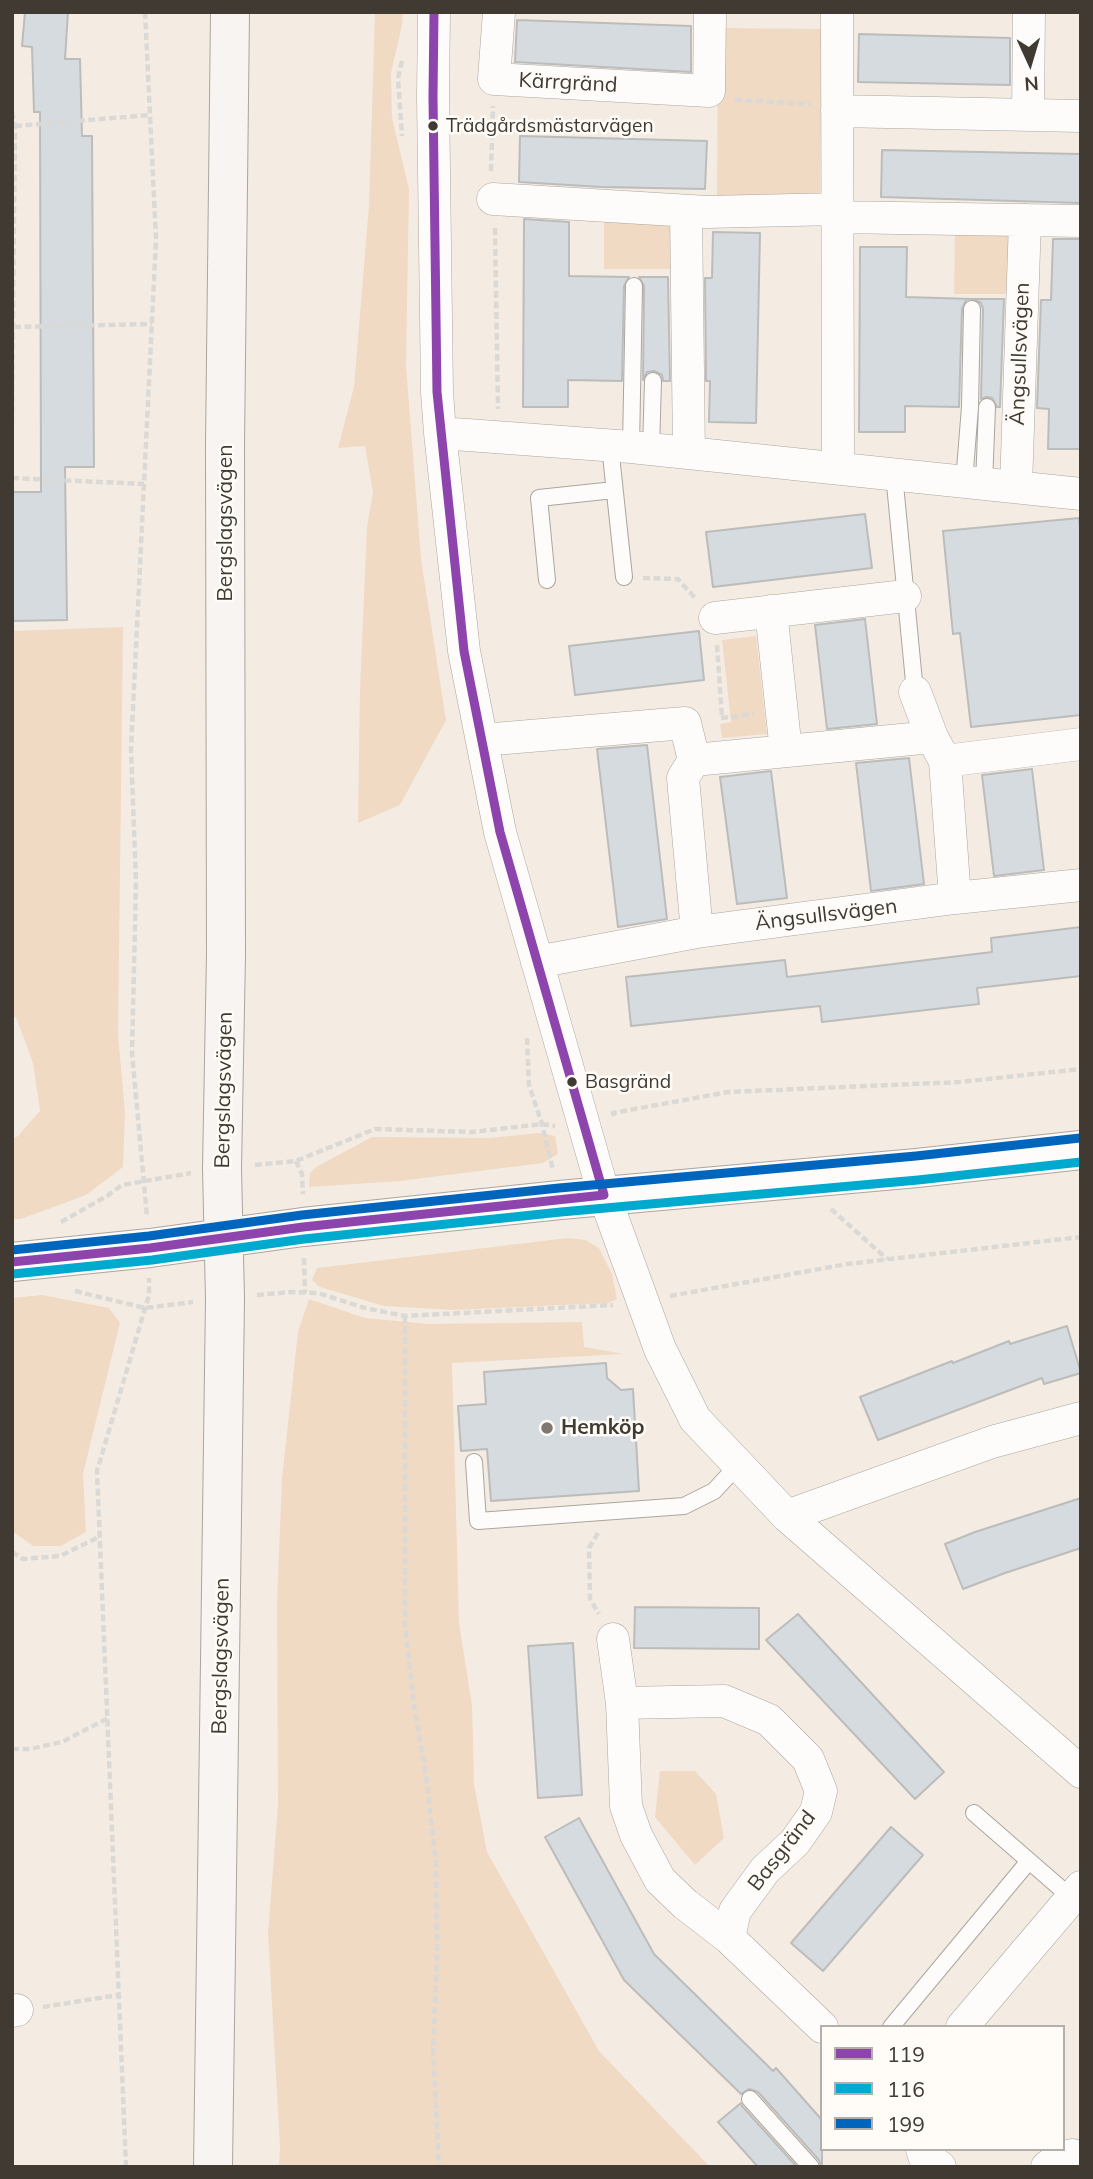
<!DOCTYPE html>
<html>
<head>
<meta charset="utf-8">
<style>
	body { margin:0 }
	#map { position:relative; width:1093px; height:2179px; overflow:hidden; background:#f4ece3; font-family:Mulish,sans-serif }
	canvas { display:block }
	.frame { position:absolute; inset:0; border:14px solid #403a33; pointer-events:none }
	.legend { position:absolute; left:820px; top:2025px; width:245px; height:126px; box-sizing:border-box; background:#fffcf8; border:2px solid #b3aea9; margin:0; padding:9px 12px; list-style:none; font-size:21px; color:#403a33 }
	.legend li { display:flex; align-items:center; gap:14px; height:35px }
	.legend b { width:35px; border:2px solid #b3aea9 }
	.north { position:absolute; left:995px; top:28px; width:70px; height:70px; -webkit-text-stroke:5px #fffcf8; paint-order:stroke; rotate:176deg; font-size:19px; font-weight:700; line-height:28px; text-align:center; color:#403a33 }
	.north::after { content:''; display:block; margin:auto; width:24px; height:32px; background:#403a33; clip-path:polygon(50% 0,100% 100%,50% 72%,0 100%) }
</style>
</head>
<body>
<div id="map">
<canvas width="1093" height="2179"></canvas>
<div class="frame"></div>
<ul class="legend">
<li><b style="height:9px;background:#8e44ad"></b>119</li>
<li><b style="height:9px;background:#00a9ce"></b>116</li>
<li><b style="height:9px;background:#0065bd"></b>199</li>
</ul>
<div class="north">N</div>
</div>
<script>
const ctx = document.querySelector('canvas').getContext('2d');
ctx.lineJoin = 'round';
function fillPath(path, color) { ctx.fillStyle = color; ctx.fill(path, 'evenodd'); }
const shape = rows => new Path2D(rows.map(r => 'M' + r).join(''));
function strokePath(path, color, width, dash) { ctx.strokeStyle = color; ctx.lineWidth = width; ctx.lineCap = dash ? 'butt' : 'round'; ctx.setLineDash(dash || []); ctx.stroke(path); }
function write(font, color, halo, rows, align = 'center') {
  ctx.font = font + ' Mulish,sans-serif'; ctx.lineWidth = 5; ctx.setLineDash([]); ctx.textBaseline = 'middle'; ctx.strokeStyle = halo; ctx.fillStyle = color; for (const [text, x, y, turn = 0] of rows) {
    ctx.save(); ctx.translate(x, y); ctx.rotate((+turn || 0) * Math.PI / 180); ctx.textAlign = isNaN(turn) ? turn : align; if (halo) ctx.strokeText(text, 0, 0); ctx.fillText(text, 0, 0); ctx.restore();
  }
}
fillPath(shape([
	[375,12,403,12,402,25,391,73,392,118,409,189,406,365,421,559,446,720,400,805,358,823,360,689,367,526,373,493,365,446,338,448,354,387,369,205],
	[718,28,821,29,820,201,717,201],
	[604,216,676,217,676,269,604,269],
	[955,228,1015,229,1015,294,954,294],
	[123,627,118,1035,125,1113,123,1167,86,1195,21,1219,12,1219,12,1139,18,1136,40,1111,33,1063,16,1017,12,1016,12,631],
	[756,636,767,734,722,738,720,724,731,722,722,640],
	[539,1133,555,1136,558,1154,543,1163,400,1181,309,1187,310,1173,316,1167,372,1137,490,1138],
	[568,1238,585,1240,599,1248,612,1274,617,1299,608,1303,453,1310,384,1306,320,1287,312,1280,317,1268],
	[42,1295,109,1308,120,1323,83,1474,86,1532,61,1546,33,1546,12,1531,12,1298],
	[309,1299,365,1318,429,1324,582,1322,584,1347,624,1354,452,1363,459,1623,472,1705,474,1784,487,1852,599,2051,710,2167,279,2167,280,2147,268,1933,278,1805,277,1602,282,1478,298,1332],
	[660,1771,695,1771,716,1794,724,1838,695,1865,655,1817]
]), '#f0dac4');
const building = shape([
	[25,12,68,12,65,59,80,59,82,136,92,136,94,467,65,467,67,620,13,621,12,492,41,492,40,112,34,112,32,47,22,46,25,12],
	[517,20,691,26,691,72,515,62,517,20],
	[859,34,1010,38,1010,85,858,82,859,34],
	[520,136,707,141,705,189,601,187,519,182,520,136],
	[882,150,1081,154,1081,203,881,197,882,150],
	[524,219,569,222,569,276,629,277,624,286,622,381,568,380,568,407,523,407,524,219],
	[713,232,760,233,756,423,709,422,710,381,706,381,705,278,712,278,713,232],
	[1053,239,1081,239,1081,449,1048,449,1049,409,1037,408,1041,300,1051,300,1053,239],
	[860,247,907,247,906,297,973,299,966,300,962,309,959,407,905,406,905,432,859,432,860,247],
	[639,277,668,277,670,381,663,381,662,375,654,371,647,372,643,380,644,286,639,277],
	[973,299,1004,299,1000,407,997,407,992,398,987,397,981,399,983,309,981,303,973,299],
	[865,514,872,568,713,587,706,532,865,514],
	[1079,518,1081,537,1081,715,971,727,960,633,953,634,943,531,1079,518],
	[865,619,877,724,827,729,815,625,865,619],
	[699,631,704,680,575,695,569,646,699,631],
	[647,745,667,919,618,927,597,749,647,745],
	[909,758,924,884,871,891,856,763,909,758],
	[1032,769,1044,870,994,876,982,775,1032,769],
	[771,771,787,898,737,904,720,777,771,771],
	[1081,927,1081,976,977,988,979,1004,822,1022,820,1006,631,1026,626,977,785,960,787,977,992,952,991,938,1081,927],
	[1067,1326,1081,1373,1044,1384,1042,1378,878,1440,860,1397,952,1361,953,1363,1009,1341,1010,1344,1067,1326],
	[606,1363,607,1378,621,1390,633,1389,639,1491,491,1501,487,1449,461,1451,458,1406,486,1404,484,1372,606,1363],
	[1081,1498,1081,1548,1005,1573,963,1589,945,1544,975,1532,1081,1498],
	[635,1607,759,1608,759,1649,634,1648,635,1607],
	[798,1614,944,1772,915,1799,766,1640,798,1614],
	[573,1643,582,1795,538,1798,528,1646,573,1643],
	[579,1818,654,1954,773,2071,776,2068,822,2120,822,2167,819,2160,758,2092,749,2089,741,2094,624,1980,545,1837,579,1818],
	[891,1827,923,1855,823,1971,791,1943,891,1827],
	[741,2103,742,2106,797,2167,758,2167,718,2122,741,2103]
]);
fillPath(building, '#d5dbde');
strokePath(building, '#bcbcbb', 2);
const service = shape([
	[610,446,624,577],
	[631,447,634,286],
	[651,449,653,381],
	[894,474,915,692],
	[964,482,970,407,972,309],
	[984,484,987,407],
	[547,580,539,498,614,490],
	[474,1462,478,1521,684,1506,714,1491,738,1465],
	[974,1813,1074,1900],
	[891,2027,1029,1861],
	[750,2099,811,2167]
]);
const minor = shape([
	[434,12,433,97,437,392,440,433,464,651,500,832,604,1195,660,1349,695,1419,787,1516,1081,1772],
	[499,12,494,79,709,91,710,12],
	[837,12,838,468],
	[837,111,1081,116],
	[1028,115,1029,12],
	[493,199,707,212,837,209],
	[686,211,689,453],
	[837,217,1081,221],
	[440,433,631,447,1081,494],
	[1016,487,1025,220],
	[771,611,786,751],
	[715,618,905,596],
	[915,692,932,737],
	[482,740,685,723,694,760,932,737,945,761,1081,744],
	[694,760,683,778,697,932],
	[945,761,955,898],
	[537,962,697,932,955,898,1081,885],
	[787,1516,992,1442,1081,1418],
	[613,1639,622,1703],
	[729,1938,735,1911,765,1870,795,1842,816,1812,821,1791,808,1759,769,1720,724,1701,622,1703,626,1806,636,1835,660,1880,685,1904,729,1938,822,2027],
	[12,2011,17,2010],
	[962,2027,1081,1887],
	[922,2149,924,2156,940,2167],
	[1047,2167,1059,2158,1073,2155]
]);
const tertiary = shape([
	[12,1262,150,1248,303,1227,560,1200,917,1168,1081,1150]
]);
const secondary = shape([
	[213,2167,225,1299,222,1168,226,954,225,445,230,12]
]);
strokePath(service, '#aba59e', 18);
strokePath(minor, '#aba59e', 33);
strokePath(tertiary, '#aba59e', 40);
strokePath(secondary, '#aba59e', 40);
strokePath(shape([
	[145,12,156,239,131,749,136,882,132,1053,147,1217],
	[402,61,398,78,402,136],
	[735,100,811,104],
	[12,112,15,126,12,427],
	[15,126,150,115],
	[491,171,493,106],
	[495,228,498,409],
	[14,327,152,324],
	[12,478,144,484],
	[643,578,678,579,696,599],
	[717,645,722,718],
	[721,718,754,714],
	[527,1038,529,1085,542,1124,553,1170],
	[614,1116,613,1113,728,1092,960,1082,1081,1069],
	[296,1161,302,1174,303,1194],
	[255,1165,296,1161,375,1129,472,1132,542,1124,555,1126],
	[831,1209,887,1259],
	[61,1222,107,1196,122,1185,191,1173],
	[304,1258,305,1293],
	[75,1291,145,1308,193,1302],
	[257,1295,292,1292,318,1293,365,1308,405,1316,613,1305],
	[670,1296,847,1264,1081,1237],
	[405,1316,405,1624,414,1706,426,1775,436,1864,437,1957,433,2051,439,2167],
	[598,1533,589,1548,590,1599,599,1614],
	[12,1552,23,1559,60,1556,101,1536],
	[12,1749,30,1749,62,1742,108,1718],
	[43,2007,118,1995],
	[126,2167,97,1471,149,1295,149,1278]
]), '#dbd9d6', 4.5, [7, 3.5]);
strokePath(service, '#fdfcfb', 16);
strokePath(minor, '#fdfcfb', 32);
strokePath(tertiary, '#fdfcfb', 38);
strokePath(secondary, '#f7f4f1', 38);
strokePath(shape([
	[434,12,433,97,437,392,464,651,500,832,604,1195],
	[12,1262,150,1248,303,1227,604,1195]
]), '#8e44ad', 9);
strokePath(shape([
	[13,1274,152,1260,304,1239,561,1212,918,1180,1081,1162]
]), '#00a9ce', 9);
strokePath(shape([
	[12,1250,149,1236,302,1215,559,1188,916,1156,1080,1138]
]), '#0065bd', 9);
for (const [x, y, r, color] of [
	[433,126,6,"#403a33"],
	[572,1082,6,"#403a33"],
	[547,1428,7,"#7f7871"]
]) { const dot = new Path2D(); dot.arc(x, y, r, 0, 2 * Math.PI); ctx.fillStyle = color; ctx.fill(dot); strokePath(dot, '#fffcf8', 2.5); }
write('19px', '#403a33', '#fffcf8', [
	["Trädgårdsmästarvägen",446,126],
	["Basgränd",585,1082]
], 'left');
write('21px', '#403a33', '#fffcf8', [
	["Kärrgränd",568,83,3],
	["Ängsullsvägen",1020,354,-88],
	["Bergslagsvägen",226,523,-90],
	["Ängsullsvägen",826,915,-7],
	["Bergslagsvägen",224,1090,-89],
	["Bergslagsvägen",221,1656,-89],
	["Basgränd",782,1851,-52]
]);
write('bold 21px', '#403a33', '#fffcf8', [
	["Hemköp",561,1428]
], 'left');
</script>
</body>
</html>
